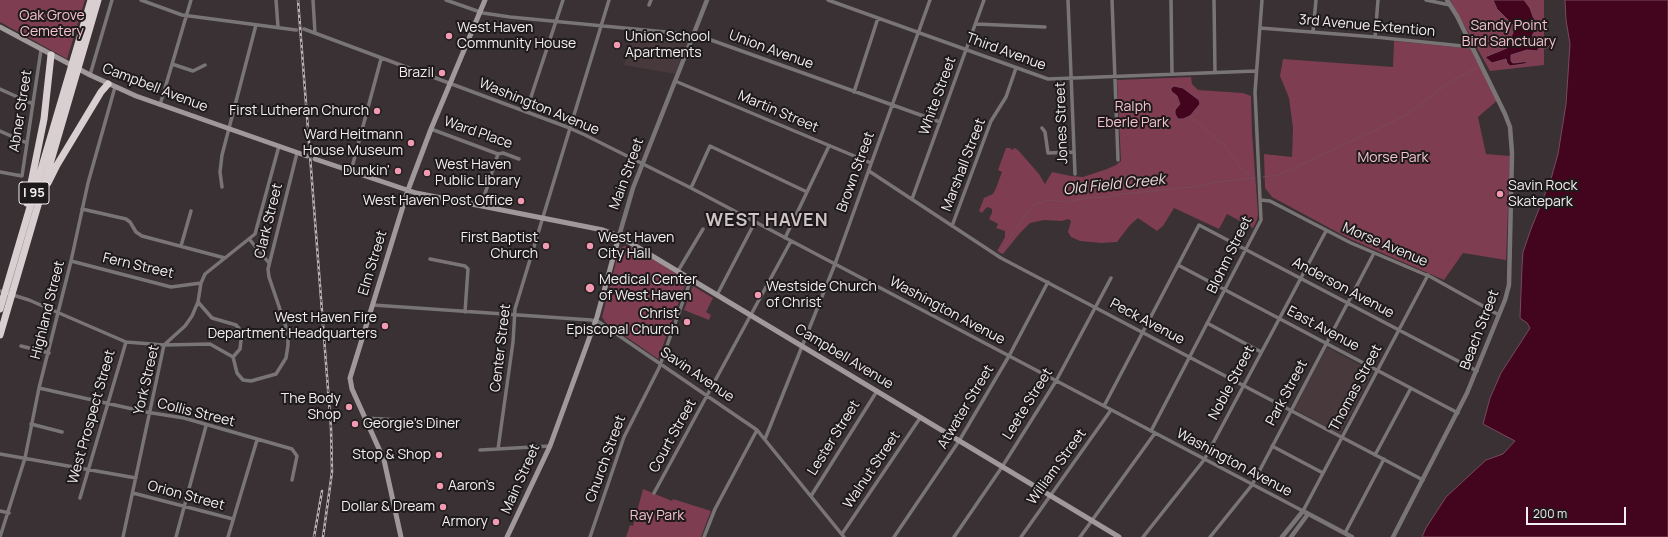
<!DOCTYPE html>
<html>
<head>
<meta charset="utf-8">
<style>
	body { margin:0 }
	#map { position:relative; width:1668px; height:537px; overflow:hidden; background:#393133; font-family:Manrope,sans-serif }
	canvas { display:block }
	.scale { position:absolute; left:1526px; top:507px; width:100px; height:18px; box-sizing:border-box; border:2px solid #f3eeef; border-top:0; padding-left:5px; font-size:12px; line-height:14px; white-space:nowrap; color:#f3eeef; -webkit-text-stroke:3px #1e1a1b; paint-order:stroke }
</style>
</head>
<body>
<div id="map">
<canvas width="1668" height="537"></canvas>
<div class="scale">200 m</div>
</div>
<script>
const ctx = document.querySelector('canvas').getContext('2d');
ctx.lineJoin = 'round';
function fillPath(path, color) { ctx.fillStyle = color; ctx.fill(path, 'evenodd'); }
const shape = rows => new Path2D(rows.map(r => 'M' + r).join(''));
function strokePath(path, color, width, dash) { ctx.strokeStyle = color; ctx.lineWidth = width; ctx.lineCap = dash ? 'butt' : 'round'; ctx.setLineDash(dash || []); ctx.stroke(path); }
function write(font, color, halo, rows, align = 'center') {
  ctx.font = font + ' Manrope,sans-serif'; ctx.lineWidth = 4; ctx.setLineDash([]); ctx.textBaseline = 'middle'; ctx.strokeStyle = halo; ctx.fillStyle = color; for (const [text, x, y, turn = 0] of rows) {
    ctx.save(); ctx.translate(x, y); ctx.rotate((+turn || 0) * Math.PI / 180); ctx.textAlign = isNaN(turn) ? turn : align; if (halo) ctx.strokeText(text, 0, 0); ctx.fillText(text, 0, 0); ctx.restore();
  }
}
fillPath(shape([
	[634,32,689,37,675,74,624,65],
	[1327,347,1373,372,1340,434,1294,409]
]), '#48393d');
fillPath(shape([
	[0,0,85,0,67,59,0,22],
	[1450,0,1544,0,1544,65,1490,71],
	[1394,41,1475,49,1499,99,1478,117,1486,154,1510,156,1506,260,1463,253,1444,280,1350,239,1272,197,1265,188,1264,154,1292,157,1293,128,1289,98,1280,76,1283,59,1393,67],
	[1191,77,1192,84,1198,90,1243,93,1251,96,1252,132,1258,214,1257,220,1253,228,1227,214,1219,229,1174,208,1163,226,1157,231,1138,218,1130,225,1117,242,1101,243,1080,241,1071,237,1068,232,1071,221,1068,219,1062,221,1044,220,1030,223,1020,233,1003,254,997,251,1005,237,1005,231,996,228,998,224,989,219,992,213,992,209,988,207,985,209,982,213,979,211,984,198,993,194,996,188,1002,172,998,170,1006,148,1010,148,1012,150,1015,148,1018,150,1039,174,1045,184,1052,172,1071,176,1083,177,1107,169,1116,165,1121,161,1117,80],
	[1177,96,1200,104,1190,116,1183,119],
	[624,246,632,247,687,280,658,359,606,323,602,317,618,254,620,249],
	[693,286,713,298,706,312,711,315,709,320,684,310],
	[643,489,672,501,673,499,711,511,701,537,626,537,630,525,633,526]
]), '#7e3d50');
const water = shape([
	[1493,0,1524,0,1530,8,1537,28,1533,34,1531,43,1536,44,1544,38,1550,38,1552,40,1551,44,1547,48,1539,48,1537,51,1527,50,1511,55,1511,61,1513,63,1531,61,1524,64,1510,66,1507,63,1506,59,1492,63,1485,57,1507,48,1515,27,1497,9,1493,0],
	[1565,0,1668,0,1668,537,1422,537,1426,528,1446,497,1486,460,1503,454,1515,441,1483,424,1490,398,1501,373,1530,328,1527,323,1520,318,1522,266,1523,252,1531,229,1551,179,1558,154,1566,104,1570,44,1566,20,1565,0],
	[1174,86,1183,88,1199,100,1200,104,1190,116,1183,119,1178,119,1175,114,1175,110,1180,104,1177,96,1171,91,1171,88,1174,86]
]);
fillPath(water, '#43041e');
strokePath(water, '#784a5d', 1);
strokePath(shape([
	[1190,116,1225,146,1241,168,1253,178],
	[1263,177,1279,175,1405,116,1450,82,1477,68],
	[1000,253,1023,219,1034,205,1048,200,1066,202,1087,198,1108,197,1119,194,1194,187,1215,182,1255,178]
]), '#784a5d', 1);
strokePath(shape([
	[296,30,304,29]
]), '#554d4f', 3.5, [3.5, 2]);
strokePath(shape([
	[141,0,182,15,296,30],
	[276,0,278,27],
	[313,0,315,33],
	[446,0,483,13,510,17,697,35,940,122],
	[828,0,1048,79,1256,71],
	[1068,0,1075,174],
	[1112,0,1118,160],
	[1171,0,1172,74],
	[1214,0,1215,73],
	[1426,0,1450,5],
	[649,5,651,0],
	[976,24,1045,27],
	[1260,28,1375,37,1472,47],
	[304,29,567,127,585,135,691,188,1303,511,1428,275],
	[1313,32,1316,0],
	[1375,37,1378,0],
	[172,64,193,71,205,65],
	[90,75,112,0],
	[675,81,871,163],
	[0,89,33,104],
	[854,92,878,18],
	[160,105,191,0],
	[526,112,563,0],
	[1042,128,1045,132,1048,153,1073,152],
	[431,129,498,154,503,153,519,159],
	[0,131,27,143],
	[351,171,381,59],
	[869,171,1001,258,1423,480],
	[0,172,22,176,41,50],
	[222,187,220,172,222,155,256,25],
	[691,188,710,146,807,192],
	[912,199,984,0],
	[1261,200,1270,201,1351,243,1431,277,1499,315],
	[481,206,498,154],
	[82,209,126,219,130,222,136,232,142,236,225,258],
	[952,226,991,121,1006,97,1016,68],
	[785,238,829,146],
	[250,240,269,263],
	[181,246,191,211],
	[430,259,465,266,468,269,465,312],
	[71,261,171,287,201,283],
	[1178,265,1458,413],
	[678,271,703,229],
	[0,291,29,300,126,342,164,345,210,344,233,357,240,349,242,332,236,325,212,318,198,302],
	[717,295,755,222],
	[373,305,562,318,591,320,599,322,757,430,844,537],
	[1207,323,1261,352],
	[21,346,49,353],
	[233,357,237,373,243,380,251,381,276,374,286,358,288,345,288,333,269,277,268,269,297,153],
	[39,388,146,412,184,418,292,449,297,456,292,480],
	[1104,406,1199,225,1477,371],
	[365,418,433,422],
	[31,424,62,432],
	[1151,431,1261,220,1255,92,1262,0],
	[765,439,835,264,930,0],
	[1272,446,1323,473],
	[498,449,513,342,515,309,609,0],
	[480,450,550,446],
	[0,454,136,478],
	[1375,455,1411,388],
	[133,493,233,519],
	[654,493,791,241],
	[811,496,877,391],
	[80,498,126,342],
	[0,511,9,513],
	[1345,533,1384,459],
	[842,534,920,418],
	[0,537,25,458,39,388,71,261,88,183,115,87],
	[123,537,164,345,185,326,192,316,198,302,201,283,205,274,255,234,279,146],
	[176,537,206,426],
	[228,537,257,440],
	[590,537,624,437,659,368,691,279],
	[704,537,715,509,757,430],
	[894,537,959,441,1009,356,1048,282],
	[954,537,1002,467,1056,381,1111,278],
	[1021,537,1111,410],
	[1080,537,1155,433],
	[1143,537,1204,460,1326,231],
	[1210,537,1252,485,1374,253]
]), '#797576', 3.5);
strokePath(shape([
	[619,236,633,188,707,0],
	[1282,537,1303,511,1352,537],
	[1291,537,1308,514],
	[1393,537,1467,393,1505,300,1509,285,1512,153,1510,127,1505,114,1457,16,1447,0]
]), '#797576', 4.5);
strokePath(shape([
	[0,27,90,75,136,96,307,156],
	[315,159,416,193,603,230,619,236,1119,537],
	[401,537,384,460,352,389,350,378,408,190,431,129,485,0],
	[507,537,550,446,597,317,619,236]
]), '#a0999b', 5);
strokePath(shape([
	[48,183,57,165,101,92,108,84],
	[27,203,44,119,51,55],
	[0,309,91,0],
	[0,335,98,0]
]), '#d9cfd1', 7);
const rail = shape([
	[298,0,331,428,332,472,323,537],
	[314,537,322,491]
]);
strokePath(rail, '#b9b3b4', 2.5);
strokePath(rail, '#1e1a1b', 1, [3]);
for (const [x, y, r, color] of [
	[449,36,4,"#f19ab1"],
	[617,45,4,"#f19ab1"],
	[442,73,4,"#f19ab1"],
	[377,111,4,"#f19ab1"],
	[411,143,4,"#f19ab1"],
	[398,171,4,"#f19ab1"],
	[427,173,4,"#f19ab1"],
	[1500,194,4,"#f19ab1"],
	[521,201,4,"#f19ab1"],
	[546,246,4,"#f19ab1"],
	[590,246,4,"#f19ab1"],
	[590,288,5,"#f19ab1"],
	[758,295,4,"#f19ab1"],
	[687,322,4,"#f19ab1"],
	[385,326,4,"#f19ab1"],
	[349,407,4,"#f19ab1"],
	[355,424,4,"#f19ab1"],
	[439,455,4,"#f19ab1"],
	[440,486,4,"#f19ab1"],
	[443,507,4,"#f19ab1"],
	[496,522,4,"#f19ab1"]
]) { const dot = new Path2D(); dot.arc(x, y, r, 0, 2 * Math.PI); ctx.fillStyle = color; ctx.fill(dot); strokePath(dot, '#1e1a1b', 1.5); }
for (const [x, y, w] of [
	[34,193,30]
]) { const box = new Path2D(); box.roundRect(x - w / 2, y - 11, w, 22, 3); ctx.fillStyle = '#1e1a1b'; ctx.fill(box); strokePath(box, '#f3eeef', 1); }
write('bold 13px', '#f3eeef', null, [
	["I 95",34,193]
]);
write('14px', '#f5c2ce', '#1e1a1b', [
	["Oak Grove",52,16],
	["Cemetery",52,32],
	["Sandy Point",1509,26],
	["Bird Sanctuary",1509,42],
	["Ralph",1133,107],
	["Eberle Park",1133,123],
	["Morse Park",1393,158],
	["Ray Park",657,516]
]);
write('14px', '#f3eeef', '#1e1a1b', [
	["3rd Avenue Extention",1367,26,5],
	["Union Avenue",771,50,20],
	["Third Avenue",1006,52,20],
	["Campbell Avenue",155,88,21],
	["White Street",938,96,-70],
	["Washington Avenue",539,107,22],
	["Abner Street",21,111,-81],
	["Martin Street",778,112,23],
	["Jones Street",1062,123,-92],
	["Ward Place",478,133,19],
	["Marshall Street",964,165,-69],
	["Brown Street",856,172,-70],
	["Main Street",627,174,-70],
	["Clark Street",269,221,-76],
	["Morse Avenue",1385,245,23],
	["Blohm Street",1230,255,-64],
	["Elm Street",373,263,-73],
	["Fern Street",138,266,13],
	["Anderson Avenue",1343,288,28],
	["Highland Street",48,310,-76],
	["Washington Avenue",947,311,28],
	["Peck Avenue",1147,322,28],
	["East Avenue",1323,329,28],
	["Beach Street",1480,330,-69],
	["Center Street",501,348,-83],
	["Campbell Avenue",844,357,31],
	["Savin Avenue",697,375,34],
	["York Street",147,380,-77],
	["Noble Street",1232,383,-62],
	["Thomas Street",1356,388,-62],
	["Park Street",1287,393,-62],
	["Leete Street",1028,404,-58],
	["Atwater Street",966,407,-59],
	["Collis Street",196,413,14],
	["West Prospect Street",92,417,-74],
	["Court Street",673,436,-61],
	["Lester Street",834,438,-58],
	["Church Street",606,459,-70],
	["Washington Avenue",1234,463,28],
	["William Street",1057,467,-54],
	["Walnut Street",872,470,-56],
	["Main Street",521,479,-66],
	["Orion Street",186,496,15]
]);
write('14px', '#f3eeef', '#1e1a1b', [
	["West Haven",457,28,"left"],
	["Community House",457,44,"left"],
	["Union School",625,37,"left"],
	["Apartments",625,53,"left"],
	["Brazil",434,73],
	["First Lutheran Church",369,111],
	["Ward Heitmann",403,135],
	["House Museum",403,151],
	["West Haven",435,165,"left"],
	["Public Library",435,181,"left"],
	["Dunkin'",390,171],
	["Savin Rock",1508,186,"left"],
	["Skatepark",1508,202,"left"],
	["West Haven Post Office",513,201],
	["First Baptist",538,238],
	["Church",538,254],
	["West Haven",598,238,"left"],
	["City Hall",598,254,"left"],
	["Medical Center",599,280,"left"],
	["of West Haven",599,296,"left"],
	["Westside Church",766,287,"left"],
	["of Christ",766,303,"left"],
	["Christ",679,314],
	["Episcopal Church",679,330],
	["West Haven Fire",377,318],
	["Department Headquarters",377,334],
	["The Body",341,399],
	["Shop",341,415],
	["Georgie’s Diner",363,424,"left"],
	["Stop & Shop",431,455],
	["Aaron’s",448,486,"left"],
	["Dollar & Dream",435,507],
	["Armory",488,522]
], 'right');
write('italic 15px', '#f1d7dd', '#1e1a1b', [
	["Old Field Creek",1114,185,-6]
]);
ctx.letterSpacing = '1px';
write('bold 18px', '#cec4c6', '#1e1a1b', [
	["WEST HAVEN",767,221]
]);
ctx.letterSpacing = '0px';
</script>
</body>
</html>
